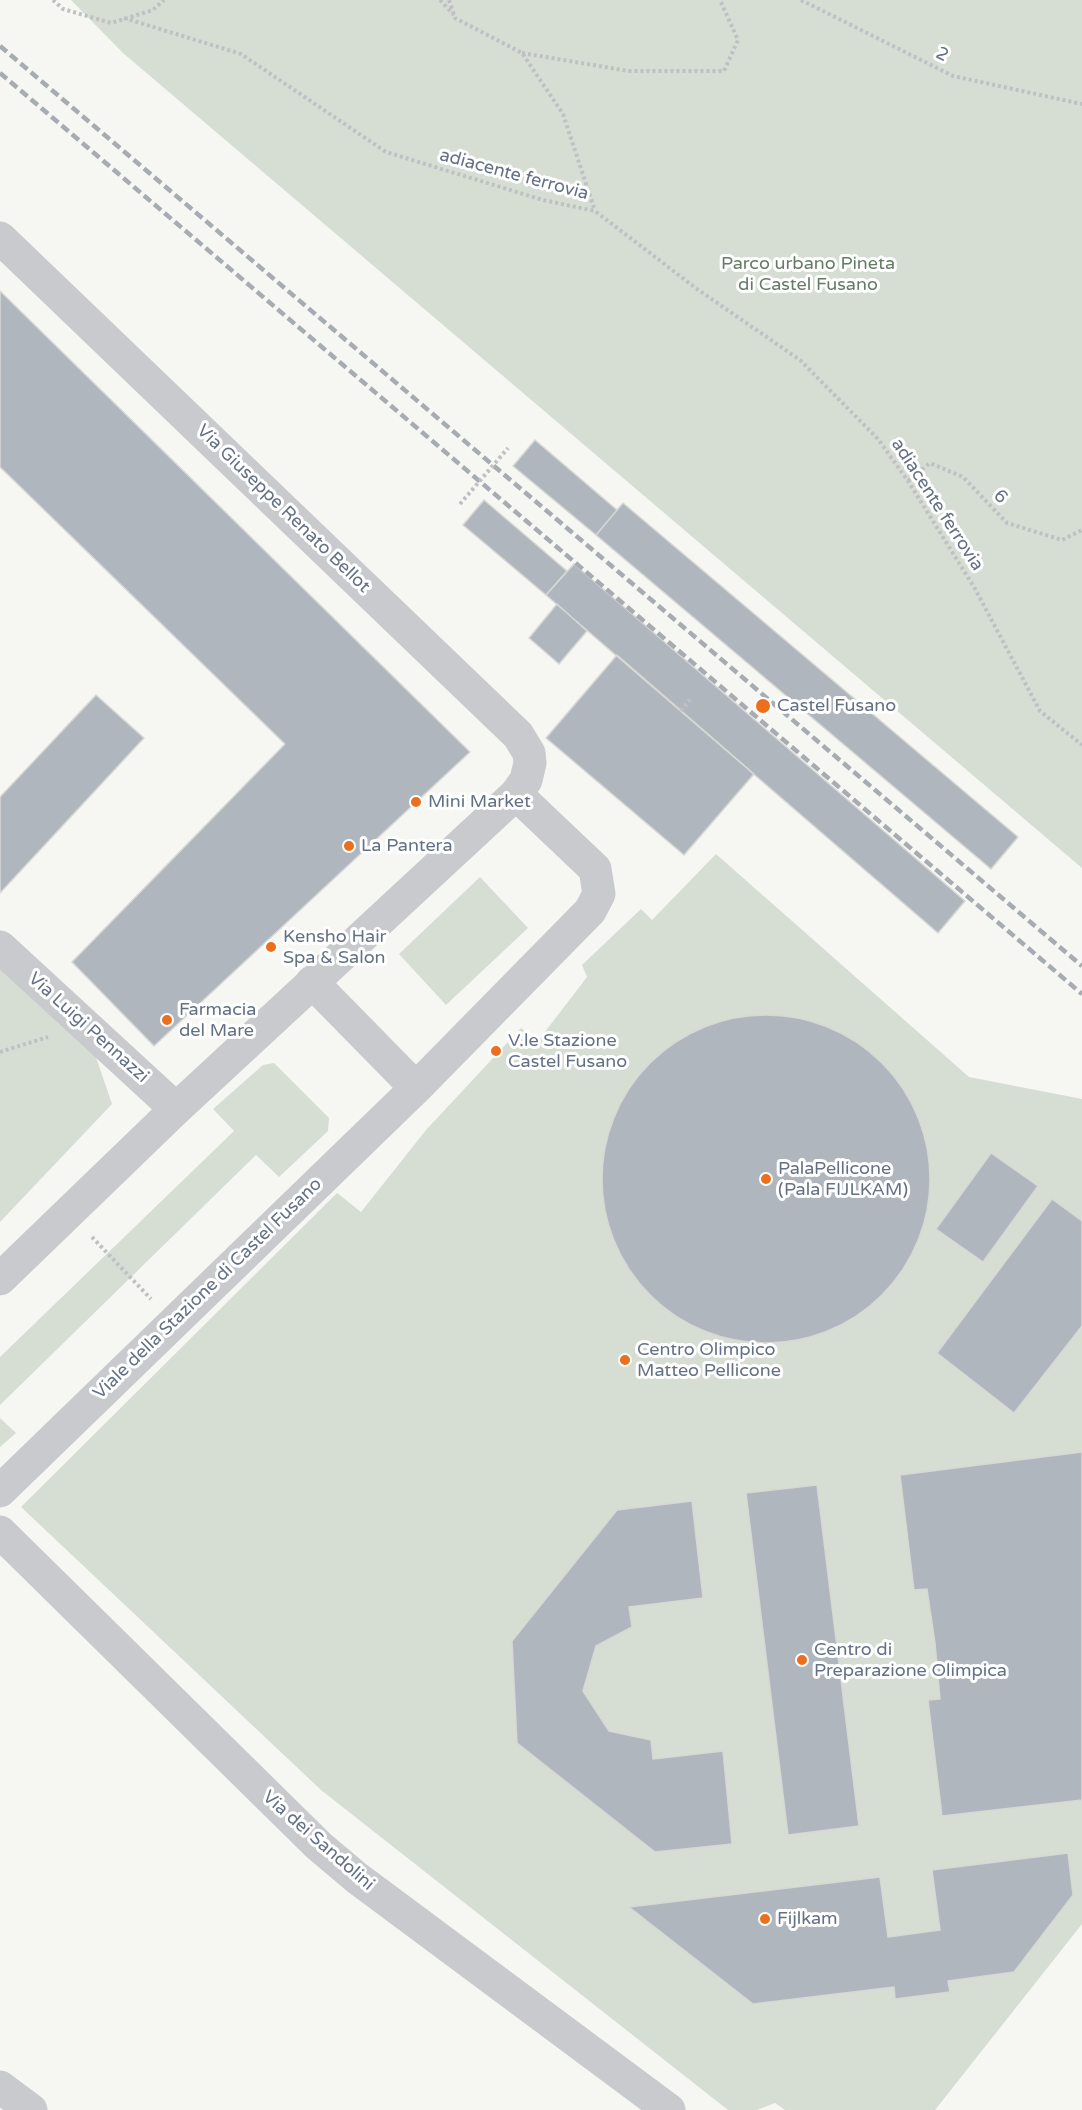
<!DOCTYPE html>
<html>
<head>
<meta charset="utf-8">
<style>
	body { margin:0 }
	canvas { display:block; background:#f6f6f2 }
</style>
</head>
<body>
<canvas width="1082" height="2110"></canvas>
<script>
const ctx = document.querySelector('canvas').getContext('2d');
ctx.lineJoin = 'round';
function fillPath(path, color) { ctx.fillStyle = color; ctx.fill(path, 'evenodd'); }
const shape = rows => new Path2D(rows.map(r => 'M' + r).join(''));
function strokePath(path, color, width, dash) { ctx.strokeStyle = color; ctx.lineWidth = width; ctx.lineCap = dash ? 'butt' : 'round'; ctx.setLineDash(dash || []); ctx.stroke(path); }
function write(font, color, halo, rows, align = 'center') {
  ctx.font = font + ' "Varela Round",sans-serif'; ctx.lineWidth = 6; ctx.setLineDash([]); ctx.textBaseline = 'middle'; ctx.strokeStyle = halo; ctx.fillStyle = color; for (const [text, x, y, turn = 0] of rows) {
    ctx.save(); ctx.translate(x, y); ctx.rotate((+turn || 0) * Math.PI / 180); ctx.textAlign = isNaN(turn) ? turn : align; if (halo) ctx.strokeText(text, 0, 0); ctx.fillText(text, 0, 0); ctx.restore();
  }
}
fillPath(shape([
	[71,0,1082,0,1082,868,123,53],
	[716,854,969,1077,1082,1099,1082,1924,935,2110,785,2110,775,2103,757,2110,728,2110,321,1790,21,1507,337,1193,361,1212,426,1130,521,1028,538,1041,587,977,582,965,641,909,652,920],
	[480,877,528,928,446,1005,399,954],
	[0,952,85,1025,112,1104,0,1222],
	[274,1063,329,1118,328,1131,279,1177,256,1155,0,1405,0,1357,234,1131,213,1109,263,1065],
	[0,1418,16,1433,0,1447]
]), '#d6ded3');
const building = shape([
	[0,291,470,752,154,1046,72,962,285,744,0,467,0,291],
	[535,440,617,510,596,535,513,466,535,440],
	[484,500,567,571,546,595,463,525,484,500],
	[623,503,1018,837,991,869,596,535,623,503],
	[574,564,965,901,938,933,546,595,574,564],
	[557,604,587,631,559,664,529,638,557,604],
	[617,655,754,774,684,855,546,738,617,655],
	[96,695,144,738,0,893,0,797,96,695],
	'602 1179a164 164 0 1 1 328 0a164 164 0 1 1-328 0Z',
	[991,1153,1038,1186,983,1262,936,1229,991,1153],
	[1052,1199,1082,1221,1082,1326,1014,1413,937,1353,1052,1199],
	[1082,1452,1082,1800,942,1816,928,1700,940,1699,935,1643,927,1589,914,1590,900,1475,1082,1452],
	[817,1485,859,1826,788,1835,746,1493,817,1485],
	[692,1501,703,1598,629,1607,632,1627,596,1646,583,1691,609,1731,651,1740,653,1759,723,1751,732,1844,655,1852,517,1743,512,1641,617,1510,692,1501],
	[1068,1853,1073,1895,1014,1972,948,1981,950,1992,895,1999,894,1987,753,2004,629,1907,880,1877,888,1937,940,1930,932,1870,1068,1853]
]);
fillPath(building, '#b0b6bd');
strokePath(building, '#d7d8d5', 1.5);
strokePath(shape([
	[53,0,63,9,111,23,153,10,164,0],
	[440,0,454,15],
	[449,0,455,18,522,53,563,114,595,211],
	[801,0,953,76,1082,104],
	[124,18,241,54,386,152,543,200,595,211,697,289,800,360,878,439,908,481,974,587,1040,711,1082,745],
	[522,53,628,71,724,71,738,40,720,0],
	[908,481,930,463,963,477,1007,523,1062,540,1082,530],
	[681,711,691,698],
	[0,1052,48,1037],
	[92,1237,151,1299]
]), '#bfc0c3', 4, [3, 3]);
strokePath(shape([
	[0,238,518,735,529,753,530,763,526,780,516,794,176,1109,0,1279],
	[0,947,176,1109],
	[312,982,416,1088],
	[0,1491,416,1088,590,911,599,894,595,869,516,794],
	[0,1532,319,1846,357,1878,669,2110],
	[0,2087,31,2110]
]), '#c8cace', 33);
strokePath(shape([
	[0,46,1082,966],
	[0,73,1082,994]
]), '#a7abb2', 4.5, [9, 4.5]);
strokePath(shape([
	[460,504,508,448]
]), '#bfc0c3', 4, [3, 3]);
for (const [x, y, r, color] of [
	[763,706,8,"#eb6f1d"],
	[416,802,6,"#eb6f1d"],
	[349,846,6,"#eb6f1d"],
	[271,947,6,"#eb6f1d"],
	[167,1020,6,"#eb6f1d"],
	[496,1051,6,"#eb6f1d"],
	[766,1179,6,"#eb6f1d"],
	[625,1360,6,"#eb6f1d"],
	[802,1660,6,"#eb6f1d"],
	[765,1919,6,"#eb6f1d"]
]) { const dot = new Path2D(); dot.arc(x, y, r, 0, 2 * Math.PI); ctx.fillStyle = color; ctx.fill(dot); strokePath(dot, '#fff', 2); }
write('18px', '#647185', '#fff', [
	["2",942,55,26],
	["adiacente ferrovia",514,175,15],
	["6",1000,497,46],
	["adiacente ferrovia",937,505,57],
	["Via Giuseppe Renato Bellot",283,509,44],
	["Via Luigi Pennazzi",88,1028,42],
	["Viale della Stazione di Castel Fusano",208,1289,-44],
	["Via dei Sandolini",318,1841,41]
]);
write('18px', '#647c63', '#fff', [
	["Parco urbano Pineta",808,264],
	["di Castel Fusano",808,285]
]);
write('18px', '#647185', '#fff', [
	["Castel Fusano",777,706],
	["Mini Market",428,802],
	["La Pantera",361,846],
	["Kensho Hair",283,937],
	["Spa & Salon",283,958],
	["Farmacia",179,1010],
	["del Mare",179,1031],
	["V.le Stazione",508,1041],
	["Castel Fusano",508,1062],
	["PalaPellicone",778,1169],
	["(Pala FIJLKAM)",778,1190],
	["Centro Olimpico",637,1350],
	["Matteo Pellicone",637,1371],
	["Centro di",814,1650],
	["Preparazione Olimpica",814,1671],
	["Fijlkam",777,1919]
], 'left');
</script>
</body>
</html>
